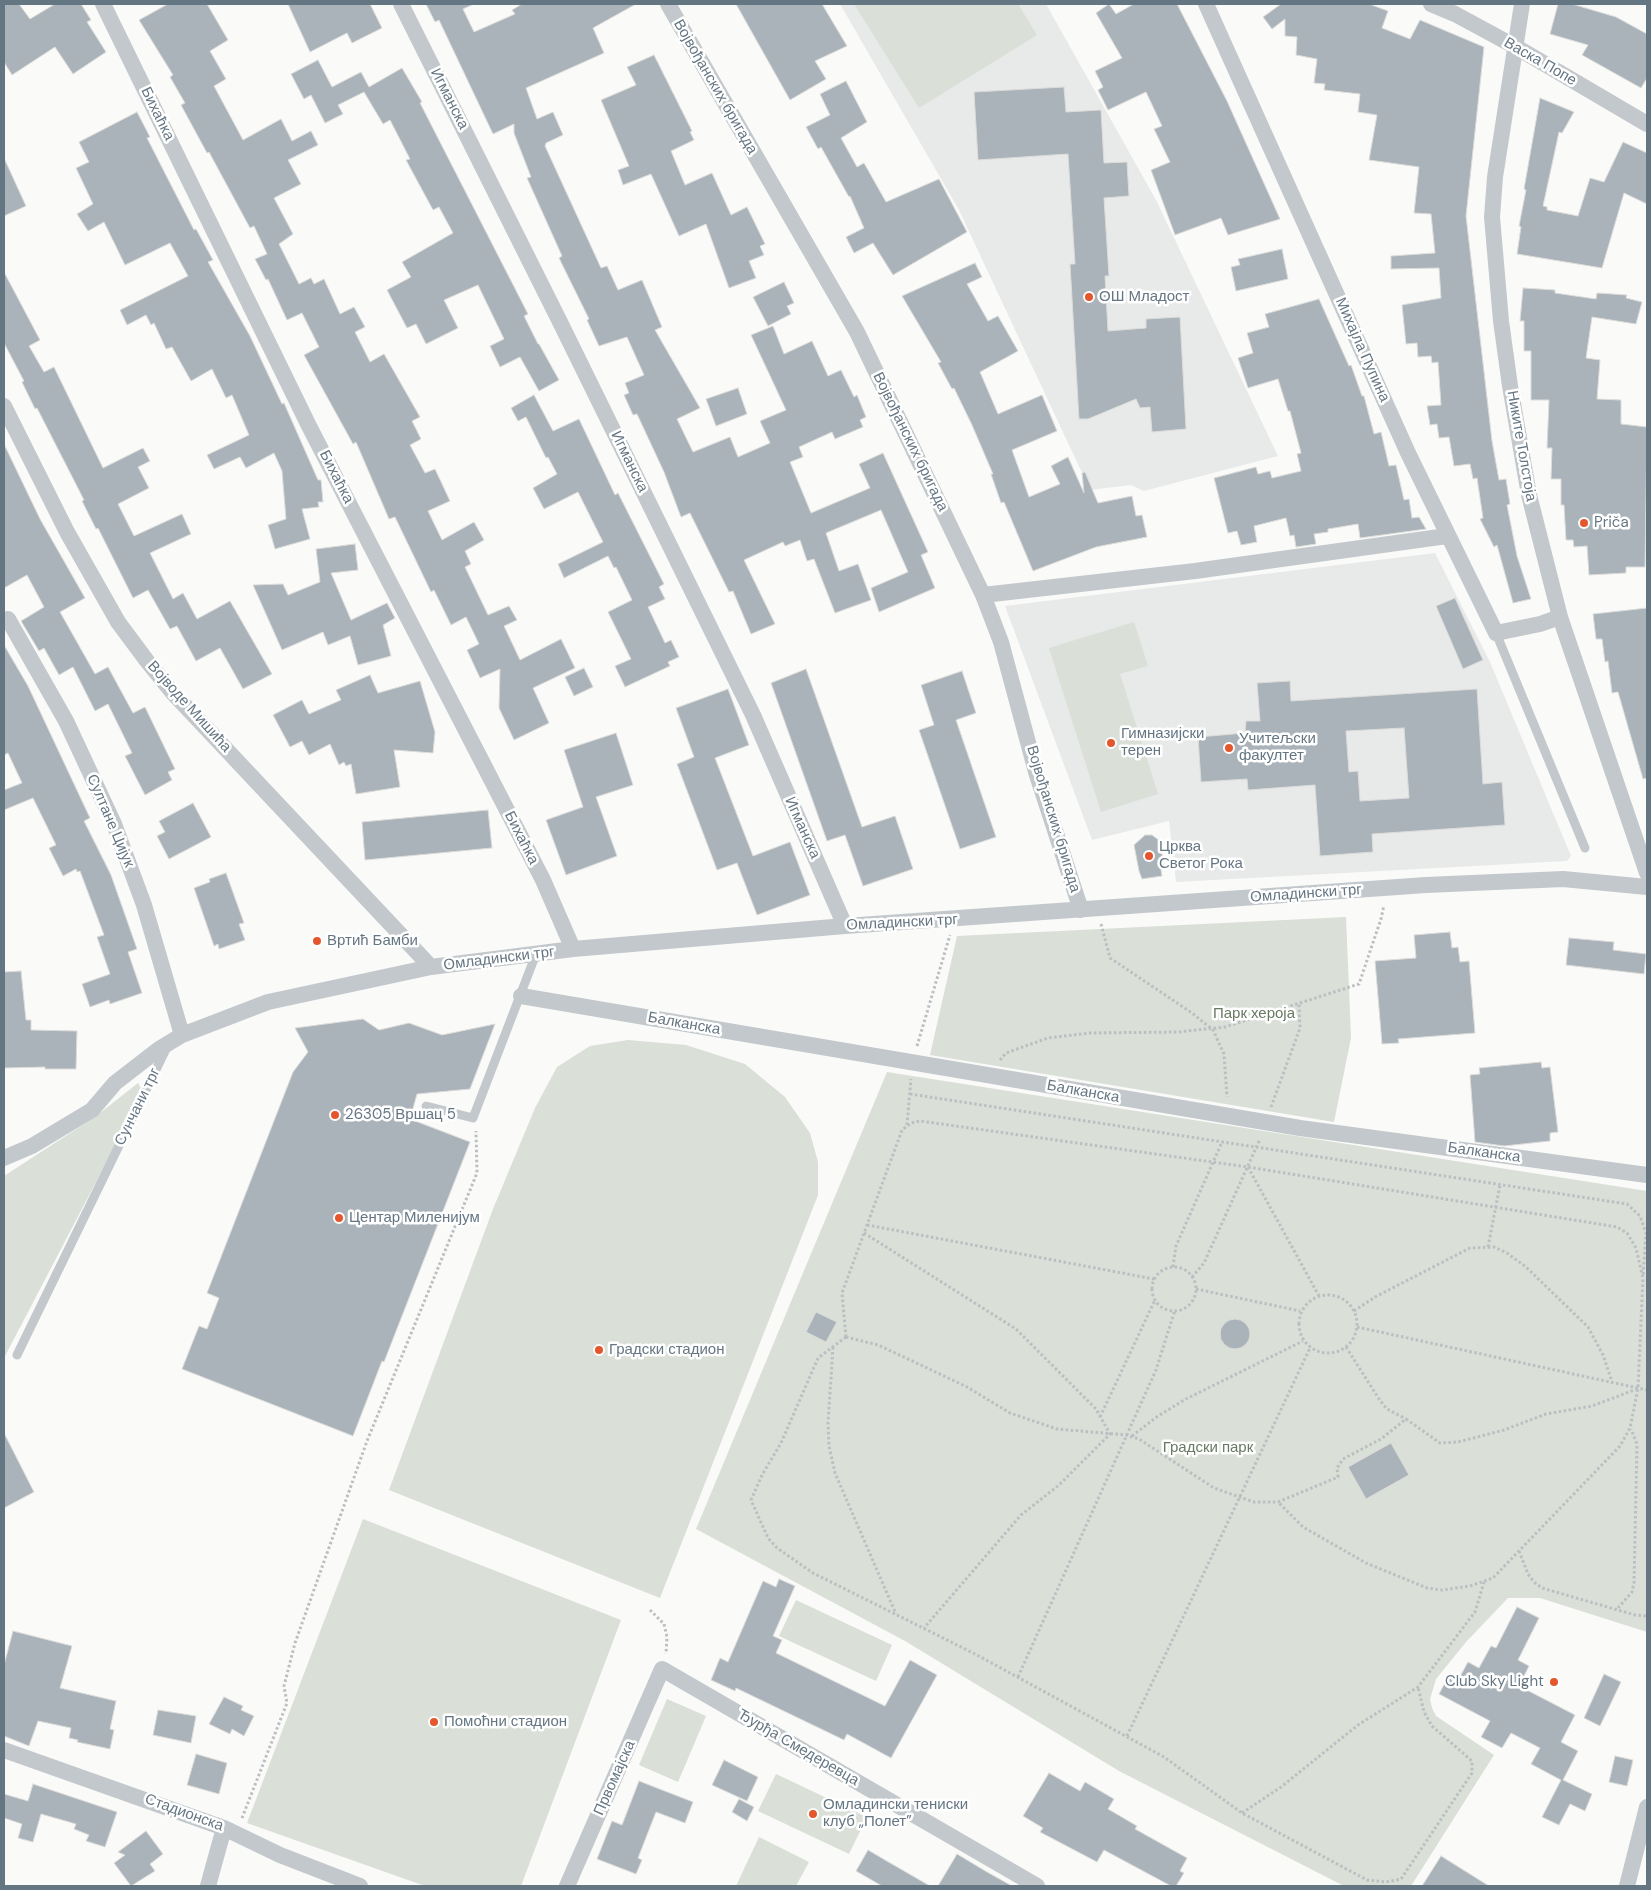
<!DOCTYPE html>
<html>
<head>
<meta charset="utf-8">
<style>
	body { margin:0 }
	#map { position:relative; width:1651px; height:1890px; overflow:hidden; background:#fafaf8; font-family:"DM Sans",sans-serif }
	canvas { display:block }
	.frame { position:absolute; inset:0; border:5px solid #657683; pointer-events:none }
</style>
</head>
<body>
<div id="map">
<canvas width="1651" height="1890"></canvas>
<div class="frame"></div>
</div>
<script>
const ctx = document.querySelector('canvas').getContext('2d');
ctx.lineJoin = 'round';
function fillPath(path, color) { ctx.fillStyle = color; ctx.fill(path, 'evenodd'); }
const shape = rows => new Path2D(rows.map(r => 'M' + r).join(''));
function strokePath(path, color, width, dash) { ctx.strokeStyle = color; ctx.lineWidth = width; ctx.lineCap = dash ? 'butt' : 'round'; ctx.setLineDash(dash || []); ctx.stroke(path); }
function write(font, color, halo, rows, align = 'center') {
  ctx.font = font + ' "DM Sans",sans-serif'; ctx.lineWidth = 5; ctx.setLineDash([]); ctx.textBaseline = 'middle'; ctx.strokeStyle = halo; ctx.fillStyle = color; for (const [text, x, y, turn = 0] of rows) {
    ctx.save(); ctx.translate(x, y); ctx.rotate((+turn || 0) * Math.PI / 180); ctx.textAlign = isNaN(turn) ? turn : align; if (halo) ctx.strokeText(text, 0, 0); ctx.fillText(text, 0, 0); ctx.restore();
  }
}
fillPath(shape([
	[840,4,1046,4,1156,200,1278,456,1144,491,1131,485,1090,490,959,210],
	[1435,553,1490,662,1571,856,1567,861,1176,882,1169,821,1092,840,1005,606]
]), '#e8e9e9');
fillPath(shape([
	[854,4,1018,4,1037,35,919,108],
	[1134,622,1148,666,1120,674,1158,794,1101,812,1049,648],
	[1346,917,1351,1038,1334,1122,930,1055,957,936],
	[628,1040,686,1045,745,1064,785,1097,810,1133,818,1162,818,1195,660,1598,389,1490,493,1209,535,1108,557,1067,590,1046],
	[887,1072,1647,1191,1647,1632,1540,1598,1508,1598,1466,1642,1436,1679,1430,1699,1432,1708,1436,1716,1494,1755,1411,1886,1344,1886,1119,1771,905,1641,696,1529],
	[138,1083,143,1092,4,1358,4,1176,95,1117],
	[363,1519,621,1620,521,1886,425,1886,247,1823],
	[796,1600,892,1645,876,1681,779,1636],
	[667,1699,706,1716,678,1782,639,1765],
	[776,1774,867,1817,849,1854,758,1811],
	[759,1837,809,1862,796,1886,736,1886]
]), '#dadfd7');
const building = shape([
	[4,4,19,4,30,19,55,4,81,4,91,20,87,22,106,52,73,74,55,47,12,75,4,62,4,4],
	[168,4,207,4,228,40,210,51,226,79,214,86,243,140,281,119,292,141,311,131,318,145,288,160,301,184,274,198,293,234,279,244,299,284,311,278,314,284,324,279,340,314,354,307,365,327,355,332,370,362,384,354,420,417,412,421,421,439,410,445,425,473,435,469,450,501,428,511,442,540,474,522,484,540,465,551,471,564,465,567,488,615,509,606,517,620,504,626,520,660,561,639,575,668,533,688,549,723,514,740,499,708,500,669,480,678,467,650,479,644,466,617,451,625,434,590,431,592,395,517,389,519,356,442,353,444,304,355,319,347,302,313,287,320,268,279,266,280,255,259,267,254,254,226,250,228,209,152,207,153,181,105,185,103,170,77,173,75,139,20,168,4],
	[288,4,370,4,382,28,352,43,347,33,310,52,288,4],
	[426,4,474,4,463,9,474,32,515,14,512,10,522,4,636,4,593,28,604,53,526,88,537,119,553,112,563,135,546,143,545,146,601,268,607,266,618,290,642,280,662,327,655,330,700,408,677,419,693,452,730,437,738,457,770,443,760,421,786,410,751,335,773,326,784,354,812,341,828,376,841,370,854,397,857,395,866,417,860,420,863,427,835,439,832,432,799,447,803,457,790,462,811,513,870,488,859,464,883,453,928,552,921,555,935,588,879,612,871,588,908,572,881,510,826,533,839,571,858,564,871,600,835,613,814,559,807,561,800,540,785,546,783,542,744,560,775,624,751,634,733,591,729,592,690,513,681,517,664,472,637,414,633,415,624,395,629,393,625,383,644,375,627,337,599,346,587,320,589,319,559,258,562,256,527,178,531,177,514,133,514,124,493,134,439,20,435,22,426,4],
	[736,4,822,4,847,46,815,61,826,79,790,100,736,4],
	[1109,4,1116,14,1134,4,1177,4,1227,101,1280,219,1228,235,1221,218,1175,235,1151,170,1170,162,1154,129,1162,126,1146,92,1108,110,1098,90,1103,87,1095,71,1122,58,1096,13,1109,4],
	[1281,4,1369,4,1388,11,1382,28,1410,39,1420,20,1484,47,1466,216,1492,441,1499,480,1506,479,1510,504,1507,505,1517,556,1531,599,1513,603,1497,545,1494,547,1480,519,1483,518,1477,478,1473,479,1470,464,1454,466,1449,437,1439,438,1437,424,1430,425,1427,406,1441,405,1438,362,1432,363,1431,356,1418,357,1417,343,1406,344,1402,305,1441,298,1439,268,1391,269,1391,256,1435,253,1431,214,1414,213,1419,167,1369,160,1377,115,1358,112,1360,94,1324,90,1325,84,1314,83,1317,59,1296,55,1297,37,1285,36,1285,19,1272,29,1263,17,1281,4],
	[1558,4,1572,4,1616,17,1647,34,1647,78,1641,88,1582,55,1588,45,1550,34,1558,4],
	[654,55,692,131,690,132,694,140,671,151,685,185,712,173,731,215,747,207,765,244,760,246,764,255,749,261,756,278,729,288,706,224,679,236,651,174,623,185,618,170,629,166,601,100,636,85,627,67,654,55],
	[318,60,332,87,361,72,369,87,402,68,422,102,420,103,528,314,524,316,538,344,539,344,559,380,539,391,520,357,500,367,490,346,504,339,478,285,444,300,458,328,426,344,416,324,407,328,387,290,411,277,402,262,453,233,439,207,433,210,406,160,410,159,390,120,383,124,364,92,338,105,343,114,325,123,311,95,304,99,291,74,318,60],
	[846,81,867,122,841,138,857,167,864,163,886,202,939,179,967,232,893,275,873,243,854,253,846,237,864,228,850,196,849,197,821,147,818,149,806,127,830,115,820,94,846,81],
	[1064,87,1066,112,1101,110,1104,163,1127,162,1129,196,1104,198,1109,276,1105,276,1108,331,1146,328,1146,319,1180,317,1186,429,1152,432,1150,407,1140,408,1136,399,1088,419,1079,419,1070,264,1075,264,1068,154,978,160,974,92,1064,87],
	[1540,98,1574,112,1562,133,1559,132,1543,206,1547,207,1547,210,1578,216,1590,178,1604,182,1623,142,1647,153,1647,204,1624,193,1602,268,1517,254,1521,227,1519,226,1526,190,1524,189,1540,98],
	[137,112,150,137,147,138,194,230,196,229,213,260,208,262,250,336,282,404,284,403,318,480,321,480,323,502,318,502,319,507,302,509,310,539,275,549,268,525,286,519,282,471,274,453,246,468,240,457,214,469,207,455,249,435,232,395,226,398,212,369,191,381,172,347,166,349,154,323,151,325,146,315,127,325,120,310,188,276,170,243,125,265,104,222,88,231,77,214,93,204,76,168,89,162,79,142,137,112],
	[4,158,26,206,4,216,4,158],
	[1282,249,1288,279,1236,291,1231,267,1240,265,1238,259,1282,249],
	[975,263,982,277,967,284,988,321,998,316,1018,351,980,372,998,414,1042,395,1057,431,1012,450,1029,497,1060,484,1051,466,1068,457,1084,493,1082,473,1085,472,1098,503,1132,496,1136,516,1142,515,1147,537,1096,547,1033,571,1004,502,1001,503,991,474,993,474,972,425,954,388,952,389,938,363,941,362,902,296,975,263],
	[4,272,40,340,29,346,44,372,54,367,103,468,143,448,150,461,138,467,149,488,118,504,134,536,182,514,191,534,150,553,173,599,183,593,197,619,230,601,272,674,243,689,220,648,196,661,177,626,170,629,148,590,133,598,98,528,96,529,82,501,84,500,37,408,35,409,22,382,24,381,4,343,4,272],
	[784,282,794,303,787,306,791,314,768,326,753,297,784,282],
	[1523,288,1555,290,1555,293,1596,299,1597,293,1627,295,1626,298,1642,302,1636,324,1592,317,1586,358,1600,360,1597,399,1621,400,1621,424,1647,427,1645,567,1626,567,1626,573,1589,575,1587,546,1574,547,1573,540,1566,540,1564,505,1561,505,1561,479,1551,479,1552,448,1547,448,1549,400,1531,400,1531,351,1524,351,1524,321,1520,321,1523,288],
	[1319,299,1349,366,1351,365,1362,396,1364,396,1374,434,1381,432,1389,466,1396,465,1404,500,1409,499,1412,518,1419,517,1426,529,1360,538,1358,524,1328,529,1328,532,1314,534,1316,544,1296,547,1294,535,1290,536,1286,518,1254,526,1257,542,1241,545,1237,531,1228,533,1214,478,1256,467,1258,474,1270,471,1272,478,1301,471,1297,454,1301,453,1290,411,1288,411,1278,379,1248,388,1238,358,1253,353,1247,333,1269,327,1265,314,1319,299],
	[738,388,747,414,716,426,706,399,738,388],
	[534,395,553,431,579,419,615,495,618,493,664,584,659,587,665,599,648,607,665,643,671,640,679,657,668,662,670,666,625,687,615,666,631,659,608,612,632,600,616,567,614,568,608,556,564,578,558,564,603,542,578,492,544,509,533,488,557,474,548,457,546,458,526,417,518,421,511,408,534,395],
	[4,444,40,519,85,598,60,612,95,674,108,667,133,713,145,707,175,769,168,772,172,780,145,795,125,756,132,753,108,704,95,711,73,667,59,675,44,648,39,651,21,621,44,607,27,575,4,588,4,444],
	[355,544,358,570,331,573,351,620,387,603,395,618,383,625,391,656,358,665,350,636,328,645,323,632,282,650,253,585,283,584,288,595,320,582,316,549,355,544],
	[1455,598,1483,660,1463,669,1436,606,1455,598],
	[1647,608,1647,778,1643,779,1618,692,1612,693,1608,661,1605,662,1602,639,1596,639,1593,614,1647,608],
	[4,645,28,686,90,818,84,821,111,875,137,949,128,952,142,993,110,1004,109,1000,90,1007,82,984,110,974,97,937,104,935,80,871,77,872,76,869,63,876,49,848,56,845,33,798,4,810,4,790,22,783,8,753,4,755,4,645],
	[584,668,593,687,574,696,565,677,584,668],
	[806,669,862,827,895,816,913,869,863,886,845,835,827,841,771,683,806,669],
	[962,671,976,713,956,720,996,837,960,849,919,730,934,725,921,685,962,671],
	[370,675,378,693,420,681,435,732,433,753,394,750,400,787,356,794,351,764,346,766,344,762,339,765,330,744,309,755,302,741,290,747,273,715,302,700,309,714,341,700,336,690,370,675],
	[1290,681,1291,701,1477,689,1483,784,1502,782,1505,825,1372,834,1373,852,1320,856,1315,785,1248,790,1247,779,1201,782,1198,737,1245,733,1246,721,1260,721,1257,683,1290,681],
	[1404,728,1409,798,1360,801,1358,771,1349,772,1346,731,1404,728],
	[728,689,749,745,715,758,753,856,790,842,810,895,757,915,737,863,717,870,677,764,694,757,676,708,728,689],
	[616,733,633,785,596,797,617,856,566,875,546,820,583,807,564,750,616,733],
	[193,803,211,837,169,859,157,836,165,832,159,821,193,803],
	[488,810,492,848,365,860,362,822,488,810],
	[1145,835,1152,835,1160,841,1164,867,1161,870,1162,876,1142,879,1139,871,1134,845,1145,835],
	[226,873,244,923,239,924,245,940,219,949,218,944,214,946,194,888,210,882,209,879,226,873],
	[1450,932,1452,948,1458,947,1460,962,1469,961,1475,1033,1398,1039,1399,1043,1382,1044,1375,961,1416,958,1414,935,1450,932],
	[1569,938,1614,942,1613,950,1646,954,1644,974,1566,965,1569,938],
	[21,971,26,1020,31,1020,31,1030,77,1031,76,1069,45,1069,45,1067,4,1068,4,972,21,971],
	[363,1019,379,1030,409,1023,442,1035,495,1024,470,1089,417,1094,410,1119,470,1142,384,1362,382,1361,353,1436,182,1369,199,1326,207,1329,219,1298,207,1293,293,1072,308,1052,295,1028,363,1019],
	[1541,1062,1542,1068,1550,1067,1558,1132,1550,1133,1550,1141,1504,1146,1475,1142,1470,1075,1480,1074,1479,1068,1541,1062],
	[816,1312,837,1322,826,1342,806,1332,816,1312],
	'1220 1334a15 15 0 1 1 30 0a15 15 0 1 1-30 0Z',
	[4,1433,34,1492,4,1508,4,1433],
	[1391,1443,1409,1475,1366,1499,1348,1467,1391,1443],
	[779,1579,795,1586,773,1636,782,1640,776,1653,885,1706,910,1660,937,1675,891,1758,847,1734,844,1740,736,1688,735,1691,711,1680,720,1658,728,1662,763,1581,776,1587,779,1579],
	[1517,1607,1539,1618,1518,1660,1529,1666,1519,1686,1575,1715,1561,1742,1578,1751,1563,1780,1592,1794,1585,1811,1570,1804,1559,1825,1542,1817,1561,1780,1531,1764,1540,1748,1511,1733,1502,1748,1481,1737,1490,1721,1439,1694,1448,1677,1457,1682,1468,1662,1479,1668,1491,1646,1496,1648,1517,1607],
	[13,1631,72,1646,60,1688,116,1701,110,1729,114,1730,110,1749,77,1742,78,1740,69,1738,71,1728,38,1721,29,1746,4,1736,4,1665,13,1631],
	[1604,1674,1621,1682,1600,1726,1584,1718,1604,1674],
	[224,1697,243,1706,241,1710,254,1716,244,1736,232,1729,230,1734,209,1724,224,1697],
	[158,1710,196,1716,191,1743,153,1735,158,1710],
	[196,1754,227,1763,219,1794,187,1785,196,1754],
	[1615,1756,1633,1760,1627,1786,1609,1782,1615,1756],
	[724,1760,758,1777,747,1801,712,1785,724,1760],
	[1049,1773,1080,1791,1085,1782,1114,1799,1108,1809,1137,1826,1135,1829,1187,1858,1180,1871,1184,1873,1176,1886,1171,1886,1104,1850,1097,1862,1040,1832,1043,1828,1023,1816,1049,1773],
	[639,1781,693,1802,685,1823,656,1812,638,1858,642,1860,636,1874,597,1859,612,1821,622,1825,639,1781],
	[33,1784,117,1812,105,1847,86,1841,89,1835,74,1829,76,1824,41,1814,33,1842,18,1838,22,1824,4,1818,4,1794,28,1801,33,1784],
	[739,1799,754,1807,747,1821,732,1812,739,1799],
	[146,1831,163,1854,150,1864,155,1871,131,1886,114,1863,125,1855,118,1852,146,1831],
	[868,1850,885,1860,930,1886,882,1886,856,1871,868,1850],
	[957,1854,987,1872,1012,1886,938,1886,957,1854],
	[1441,1856,1489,1886,1422,1886,1441,1856]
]);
fillPath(building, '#aab3b9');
strokePath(building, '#dcdcda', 1);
strokePath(shape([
	[1101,924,1110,958,1192,1013,1213,1030,1224,1054,1227,1097],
	[917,1046,950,935],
	[1000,1060,1006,1053,1048,1038,1090,1033,1178,1032,1225,1027,1359,984,1381,919,1384,905],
	[910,1094,1627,1204,1640,1216,1646,1233,1643,1276],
	[1271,1107,1300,1028,1299,1004],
	[907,1125,911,1079],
	[1248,1167,1319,1296],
	[867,1225,1154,1279],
	[864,1233,1016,1329,1096,1409,1110,1434,1059,1485,1021,1515,924,1628],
	[1488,1247,1500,1185],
	[1173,1267,1176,1246,1222,1142],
	'1152 1289a22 22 0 1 1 44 0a22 22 0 1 1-44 0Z',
	[1192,1277,1204,1263,1260,1139],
	[1196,1289,1300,1311],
	'1299 1324a29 29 0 1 1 58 0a29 29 0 1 1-58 0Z',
	[1354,1311,1375,1297,1470,1248,1494,1247,1507,1253,1526,1267,1588,1327,1603,1355,1612,1382],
	[1357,1327,1647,1390],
	[846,1337,842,1293,902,1130,911,1123,920,1121,1248,1167,1617,1227,1627,1233,1636,1248,1643,1278,1638,1388,1630,1428,1620,1446,1493,1578,1470,1586,1442,1590,1427,1588,1366,1563,1303,1527,1278,1502],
	[846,1337,818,1358,781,1443,762,1475,751,1500,768,1538,777,1548,813,1573,977,1655,1164,1757,1242,1813,1367,1880,1386,1882,1401,1879,1472,1773,1472,1761,1432,1726,1424,1712,1418,1687],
	[846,1337,878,1345,923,1366,967,1387,1010,1413,1057,1429,1126,1435,1139,1439,1214,1488,1254,1502,1278,1502,1338,1477,1337,1468,1343,1459,1381,1439,1406,1419,1440,1443,1458,1442,1504,1430,1546,1414,1592,1406,1637,1389],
	[833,1347,828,1423,829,1446,835,1473,896,1614],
	[1346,1347,1379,1399,1387,1409,1406,1419],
	[1100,1417,1155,1300],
	[1132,1436,1158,1416,1186,1399,1303,1341],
	[1519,1551,1528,1574,1534,1582,1542,1588,1635,1615,1647,1616],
	[1618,1608,1632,1592,1634,1583,1637,1444,1631,1429],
	[650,1610,664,1624,667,1637,666,1654],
	[1018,1677,1156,1370,1175,1310],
	[1127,1736,1310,1348],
	[1242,1813,1281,1787,1358,1725,1418,1687,1475,1612,1484,1582],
	[242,1818,287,1703,284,1686,295,1643,367,1441,477,1173,476,1131]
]), '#bbbfc2', 3, [2.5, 2.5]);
strokePath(shape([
	[1496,633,1585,848],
	[426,1106,473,1118,536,954],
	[17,1355,168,1045]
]), '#c3c8cc', 9);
strokePath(shape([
	[103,4,309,426,543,880,573,949],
	[401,4,561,324,753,715,845,926],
	[668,4,857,332,983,595,1001,642,1036,772,1081,910],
	[1206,4,1408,453,1496,633,1540,624,1560,617],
	[1431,4,1455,14,1516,47,1647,124],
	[1522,4,1495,177,1492,217,1501,321,1510,386,1529,495,1560,617,1647,873],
	[4,406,67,532,118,622,147,661,173,693,431,967],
	[983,595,1195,571,1447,536],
	[8,619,66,721,114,824,144,905,182,1035],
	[521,996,1300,1128,1647,1175],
	[4,1158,32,1146,92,1110,115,1083,159,1049,182,1035,268,1002,431,967,573,949,845,926,1426,885,1563,879,1647,887],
	[4,1750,224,1828,280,1855,360,1886],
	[208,1886,224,1828],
	[567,1886,662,1669,1037,1886],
	[1627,1886,1647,1807]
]), '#c3c8cc', 16);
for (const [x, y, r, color] of [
	[1089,297,5,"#e4572e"],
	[1584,523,5,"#e4572e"],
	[1111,743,5,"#e4572e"],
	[1229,748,5,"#e4572e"],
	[1149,856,5,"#e4572e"],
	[317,941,5,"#e4572e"],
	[335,1115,5,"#e4572e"],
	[339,1218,5,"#e4572e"],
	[599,1350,5,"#e4572e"],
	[1554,1682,5,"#e4572e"],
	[434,1722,5,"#e4572e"],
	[813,1814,5,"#e4572e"]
]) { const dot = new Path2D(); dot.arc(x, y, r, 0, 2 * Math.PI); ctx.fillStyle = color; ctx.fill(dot); strokePath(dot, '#fff', 2); }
write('15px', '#657683', '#fff', [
	["Васка Попе",1540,62,30],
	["Војвођанских бригада",715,87,60],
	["Игманска",449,99,63],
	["Бихаћка",157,114,64],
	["Михајла Пупина",1362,350,66],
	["Војвођанских бригада",910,442,64],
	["Никите Толстоја",1521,446,80],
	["Игманска",629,462,64],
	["Бихаћка",336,477,63],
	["Војводе Мишића",189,707,48],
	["Војвођанских бригада",1053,819,73],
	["Султане Цијук",110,821,67],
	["Игманска",802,828,66],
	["Бихаћка",521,838,63],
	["Омладински трг",1306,894,-4],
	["Омладински трг",902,923,-3],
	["Омладински трг",499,959,-7],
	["Балканска",684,1024,10],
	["Балканска",1083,1092,10],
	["Сунчани трг",138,1107,-64],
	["Балканска",1484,1153,8],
	["Ђурђа Смедеревца",798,1748,30],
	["Првомајска",615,1778,-66],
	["Стадионска",184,1813,20]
]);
write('15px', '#657683', '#fff', [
	["ОШ Младост",1099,297],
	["Priča",1594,523],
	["Гимназијски",1121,734],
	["терен",1121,751],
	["Учитељски",1239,739],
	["факултет",1239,756],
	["Црква",1159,847],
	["Светог Рока",1159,864],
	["Вртић Бамби",327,941],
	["26305 Вршац 5",345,1115],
	["Центар Миленијум",349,1218],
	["Градски стадион",609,1350],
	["Club Sky Light",1544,1682,"right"],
	["Помоћни стадион",444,1722],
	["Омладински тениски",823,1805],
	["клуб „Полет”",823,1822]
], 'left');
write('15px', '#687a64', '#fff', [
	["Парк хероја",1254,1014],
	["Градски парк",1208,1448]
]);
</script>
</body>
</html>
